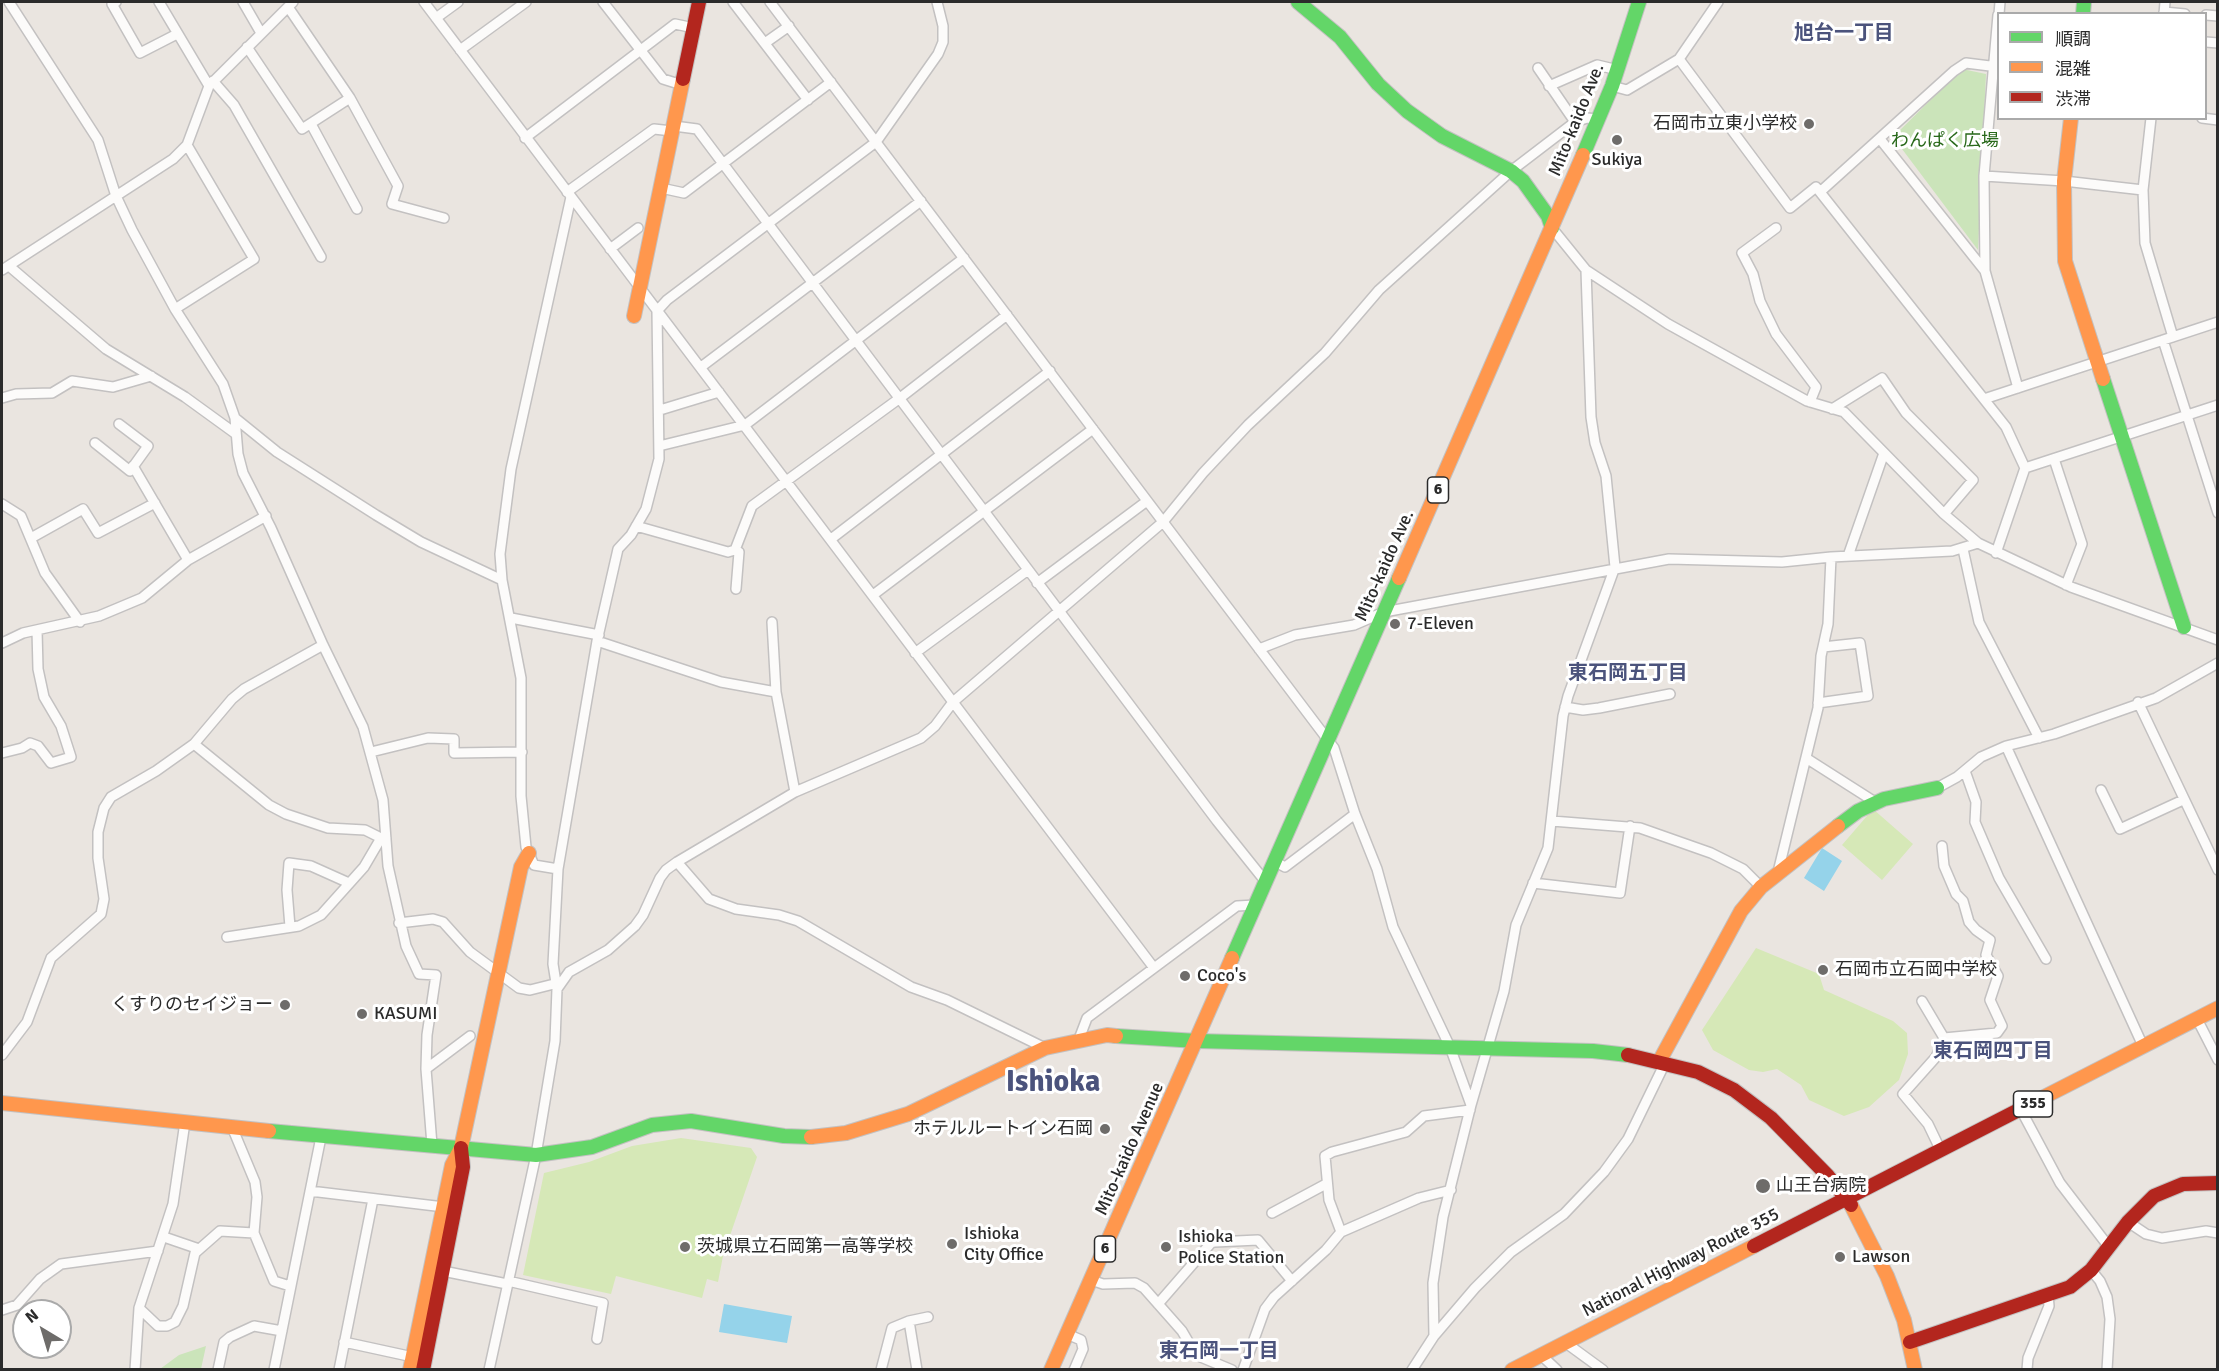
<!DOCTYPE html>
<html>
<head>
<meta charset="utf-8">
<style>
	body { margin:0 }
	#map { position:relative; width:2219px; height:1371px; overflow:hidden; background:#eae5e0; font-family:Signika,"Noto Sans JP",sans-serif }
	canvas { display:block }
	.frame { position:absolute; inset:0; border:3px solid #2b2b2b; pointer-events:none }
	.legend { position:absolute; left:1997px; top:12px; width:210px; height:108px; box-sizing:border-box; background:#fff; border:2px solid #aaa; margin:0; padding:8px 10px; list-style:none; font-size:18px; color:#2b2b2b }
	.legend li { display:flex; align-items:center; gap:12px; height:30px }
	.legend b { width:30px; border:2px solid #aaa }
	.north { position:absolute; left:12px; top:1299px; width:60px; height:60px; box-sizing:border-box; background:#fff; border:2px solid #aaa; border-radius:50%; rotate:322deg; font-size:16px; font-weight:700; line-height:24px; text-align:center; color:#2b2b2b }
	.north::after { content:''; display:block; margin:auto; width:21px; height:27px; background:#6e6c6a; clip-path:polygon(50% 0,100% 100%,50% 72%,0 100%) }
</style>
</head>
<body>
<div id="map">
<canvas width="2219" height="1371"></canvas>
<div class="frame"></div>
<ul class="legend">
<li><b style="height:8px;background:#63d668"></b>順調</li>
<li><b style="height:8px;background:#ff974d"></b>混雑</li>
<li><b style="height:8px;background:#b3261e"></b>渋滞</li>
</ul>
<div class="north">N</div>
</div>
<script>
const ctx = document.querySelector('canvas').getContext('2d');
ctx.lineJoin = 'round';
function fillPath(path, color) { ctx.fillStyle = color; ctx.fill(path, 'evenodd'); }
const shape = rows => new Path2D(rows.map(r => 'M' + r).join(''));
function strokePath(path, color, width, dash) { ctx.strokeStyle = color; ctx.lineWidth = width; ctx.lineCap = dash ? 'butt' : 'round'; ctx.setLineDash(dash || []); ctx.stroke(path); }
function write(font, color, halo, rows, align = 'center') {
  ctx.font = font + ' Signika,"Noto Sans JP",sans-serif'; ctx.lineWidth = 6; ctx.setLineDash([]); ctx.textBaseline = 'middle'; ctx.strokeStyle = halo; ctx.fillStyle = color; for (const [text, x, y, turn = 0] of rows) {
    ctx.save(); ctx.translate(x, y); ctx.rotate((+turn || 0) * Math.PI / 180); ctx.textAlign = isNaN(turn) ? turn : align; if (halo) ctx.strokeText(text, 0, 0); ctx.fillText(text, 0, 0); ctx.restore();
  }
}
fillPath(shape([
	[1962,69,1986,74,1978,250,1893,137],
	[206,1346,201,1369,160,1369,179,1355]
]), '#cbe4ba');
fillPath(shape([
	[1873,809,1913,844,1882,880,1842,845],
	[1756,948,1819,974,1824,990,1893,1021,1907,1033,1908,1054,1899,1080,1869,1107,1844,1116,1809,1100,1801,1085,1777,1069,1763,1072,1749,1070,1713,1050,1702,1030],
	[681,1138,751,1148,757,1157,723,1256,718,1282,707,1279,702,1298,616,1276,611,1294,523,1275,544,1173,589,1162,632,1146]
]), '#d6e8b7');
fillPath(shape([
	[1822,848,1842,861,1824,891,1804,878],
	[724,1304,792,1316,787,1343,719,1332]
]), '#95d3ea');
const street = shape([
	[9,2,98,140,116,196,132,230,175,309,223,384,235,418,238,454,243,473,271,528,323,645,363,727,383,800,388,866,406,946,419,974,436,975,427,1035,426,1069,432,1145],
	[116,2,112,4,140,53,177,34],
	[159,2,209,86],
	[243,2,261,33],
	[424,2,1154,968],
	[603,2,663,79,682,85],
	[733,2,808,100],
	[770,2,1334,748,1355,814,1377,869,1393,927,1450,1047,1471,1105],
	[2164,12,2185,14],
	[1999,14,2000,2],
	[2164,14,2165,2],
	[1998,15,1984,176,1985,271,2018,388],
	[2206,15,2218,16],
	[436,18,458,2],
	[2206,42,2218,43],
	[765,43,789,26],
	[247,47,302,129,350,98,288,7],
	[460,50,526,2],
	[1679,59,1790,208,1816,187,2006,427,2025,468,1996,553],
	[1538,68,1575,122],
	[213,81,234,105,321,257],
	[1549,86,1597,65,1618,70],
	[1612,86,1627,90,1679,59,1718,2],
	[350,98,398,186,392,204,444,218],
	[2151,118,2143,190,2145,243,2173,337],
	[2202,118,2218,120],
	[311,124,357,209],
	[674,126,697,129,1217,821,1265,881],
	[525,138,675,24,694,28],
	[1880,139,1985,271],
	[1984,176,2064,181,2143,190],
	[661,188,684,193,831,82],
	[567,192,654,129,672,131],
	[1820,192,1954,71,1966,63,1998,67],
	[1552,228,1586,270,1668,324,1807,401,1844,412,1944,514,1978,543,2071,587,2218,640],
	[1776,228,1742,253,1753,274,1760,301,1776,334,1816,387,1810,402],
	[610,249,638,228],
	[9,266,106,349,185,397,236,434],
	[2,270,173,159,187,145,209,86,293,2],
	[175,309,254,259,187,145],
	[2163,340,2218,513],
	[701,367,921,201],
	[2,398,16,394,52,393,72,381,113,387,151,376],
	[1984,399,2218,322],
	[1832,409,1882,378,1906,413,1973,480,1944,514],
	[660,410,719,392],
	[235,418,277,452,376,515,421,542,502,580],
	[95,443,130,471,148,446,119,424],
	[659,446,745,425,964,258],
	[2054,459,2082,544,2066,585],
	[133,466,188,560],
	[2025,468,2218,405],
	[2,504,21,516,45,573,80,622],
	[636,526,728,552,735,550,752,506,900,398,1007,315],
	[31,538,83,509,98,533,155,503],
	[831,539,1050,371],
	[1963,549,1979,622,2039,738],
	[735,550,739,552,736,589],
	[1848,556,1884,453],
	[1037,583,1147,501],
	[873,595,1093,429],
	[511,618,599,635],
	[772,622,776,692,795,792],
	[597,641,721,682,776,692],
	[2,643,23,633,99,616,142,598,188,560,266,516],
	[1259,649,1295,635,1354,625,1384,612,1669,559,1782,562,1831,557,1952,551,1978,543],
	[915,653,1028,570],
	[2138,702,2218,870],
	[1818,703,1868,696,1860,643,1823,647],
	[1565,707,1583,710,1599,708,1670,694],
	[194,744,269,805,286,814,328,828,365,830,381,838],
	[2006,746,2143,1046],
	[371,752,428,738,454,739,454,753,522,752],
	[2,753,22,748,30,743,38,746,51,763,71,757,61,726,44,697,38,669,37,630],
	[1806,758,1875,802],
	[1965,771,1976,802,1975,822,1999,878,2046,959],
	[1937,788,1957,777,1981,757,2006,746,2054,734,2156,698,2218,663],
	[2101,790,2120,829,2183,800],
	[1552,821,1640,828,1711,853,1743,869,1761,887],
	[1942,846,1944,866,1956,894,1963,901,1969,922,1976,930,1990,940,1986,955,1998,976,1990,1000,2002,1026,1997,1033,1944,1038],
	[1274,861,1285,867,1355,814],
	[677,862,709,899,736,909,779,915,798,921,911,987,947,1000,1045,1048],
	[558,869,534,865,526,847,521,796,521,678,502,580,500,554,511,469,571,197],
	[1778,872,1818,708,1821,656,1828,624,1831,557],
	[1533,883,1620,893,1630,826],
	[399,923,433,919,443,922,470,952,519,988,530,990,554,984],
	[290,927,287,890,289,863,311,866,349,883],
	[227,937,299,926,321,915,364,867,381,838,386,838],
	[557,989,569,972,608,950,635,926,643,915,660,878,666,870,677,862,795,792,921,738,935,726,953,702,1163,522,1203,473,1248,425,1325,353,1379,290,1511,171,1575,122,1587,118,1598,119],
	[1922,1001,1944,1038],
	[2197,1019,2218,1060],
	[1079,1039,1087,1018,1237,906,1255,905],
	[2,1055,27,1022,51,958,101,914,104,899,98,858,98,832,104,808,111,797,156,771,194,744,232,699,244,689,323,645],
	[426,1069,470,1036],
	[2021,1110,2060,1183,2109,1247],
	[232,1127,255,1182,257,1197,254,1233,274,1281,290,1286],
	[1941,1151,1928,1124,1903,1094,1936,1057,1944,1038],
	[310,1191,444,1207],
	[1272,1213,1326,1184],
	[2128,1222,2146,1234,2162,1238,2206,1231,2218,1233],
	[1341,1232,1329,1200,1325,1156,1332,1152,1406,1132,1424,1116,1470,1110],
	[164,1237,199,1249],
	[2091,1270,2100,1281,2107,1297,2110,1319,2107,1370],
	[443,1271,507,1284],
	[1091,1280,1103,1284,1135,1283,1144,1288,1182,1331,1196,1355,1232,1370],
	[508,1281,603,1303,597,1339],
	[1158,1304,1211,1243,1215,1242,1258,1240,1292,1281],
	[139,1308,158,1326,167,1326,175,1322,183,1306,195,1253,220,1231,254,1233],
	[2,1310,17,1305,40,1279,61,1264,158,1251],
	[1067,1334,1081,1340,1083,1349,1074,1370],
	[1434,1336,1433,1283,1443,1217,1471,1105,1504,991,1516,925,1548,848,1563,716,1568,696,1615,567,1606,476,1595,443,1591,417,1586,270],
	[344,1342,413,1357],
	[1566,1343,1603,1370],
	[1541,1355,1557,1370],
	[135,1370,139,1308,173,1204,185,1122],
	[218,1370,224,1342,230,1337,254,1326,282,1331],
	[274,1370,321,1137],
	[339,1370,373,1199],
	[489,1370,536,1155,555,1041,557,989,553,964,558,869,597,641,618,549,631,535,646,509,659,459,657,311,667,300,876,142,938,54,943,42,943,26,937,2],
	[881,1370,892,1328,909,1321],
	[917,1370,909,1321,928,1317],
	[1243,1370,1265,1309,1274,1297,1326,1250,1341,1232,1419,1198,1451,1190],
	[1412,1370,1434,1336,1475,1288,1511,1252,1564,1214,1604,1172,1628,1139,1666,1061],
	[2027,1370,2028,1358,2049,1306,2048,1294]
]);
const fast = shape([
	[1298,2,1340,37,1378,84,1407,111,1442,136,1511,171,1523,181,1548,216,1552,228],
	[2083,14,2084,2],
	[1583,155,1612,86,1639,2],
	[2103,379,2184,627],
	[1838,826,1858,811,1884,799,1937,788],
	[1232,958,1399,578],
	[1116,1036,1197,1041,1593,1051,1628,1055],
	[269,1131,536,1155,592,1147,652,1125,691,1121,784,1136,811,1137]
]);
const slow = shape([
	[2071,118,2064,181,2065,261,2103,379],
	[634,316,683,79],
	[1399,578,1583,155],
	[1660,1060,1741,911,1761,887,1838,826],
	[2042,1098,2218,1008],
	[2,1103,269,1131],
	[811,1137,846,1133,908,1114,1045,1048,1107,1035,1116,1036],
	[1851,1205,1887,1276,1904,1320,1915,1370],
	[410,1370,452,1165,461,1148,521,867,529,853],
	[1051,1370,1232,958],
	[1512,1370,1754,1246]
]);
const jam = shape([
	[683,79,699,2],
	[1628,1055,1698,1072,1734,1090,1771,1118,1828,1176,1851,1205],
	[1754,1246,2042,1098],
	[1910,1342,2070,1287,2091,1270,2128,1222,2154,1196,2183,1184,2218,1183],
	[423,1370,463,1167,461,1148]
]);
strokePath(street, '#c3c1c1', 12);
strokePath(fast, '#c3c1c1', 16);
strokePath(slow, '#c3c1c1', 16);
strokePath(jam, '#c3c1c1', 16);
strokePath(street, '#fcfbfa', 9);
strokePath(fast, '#63d668', 14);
strokePath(slow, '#ff974d', 14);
strokePath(jam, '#b3261e', 14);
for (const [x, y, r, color] of [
	[1809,124,6,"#6e6c6a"],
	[1617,140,6,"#6e6c6a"],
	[1395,624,6,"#6e6c6a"],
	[1823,970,6,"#6e6c6a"],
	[1185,976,6,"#6e6c6a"],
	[285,1005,6,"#6e6c6a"],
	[362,1014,6,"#6e6c6a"],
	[1105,1129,6,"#6e6c6a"],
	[1763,1186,8,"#6e6c6a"],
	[952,1244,6,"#6e6c6a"],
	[685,1247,6,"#6e6c6a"],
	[1166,1247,6,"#6e6c6a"],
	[1840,1257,6,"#6e6c6a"]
]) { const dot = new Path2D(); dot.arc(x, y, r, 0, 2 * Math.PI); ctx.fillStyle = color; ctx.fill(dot); strokePath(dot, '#fff', 2); }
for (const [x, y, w] of [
	[1438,490,21],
	[2033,1104,39],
	[1105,1249,21]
]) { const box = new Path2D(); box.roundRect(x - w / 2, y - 13, w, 26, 4.5); ctx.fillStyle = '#fff'; ctx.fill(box); strokePath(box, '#2b2b2b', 1.5); }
write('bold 16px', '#2b2b2b', null, [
	["6",1438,490],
	["355",2033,1104],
	["6",1105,1249]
]);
write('18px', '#2b2b2b', '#fff', [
	["Mito-kaido Ave.",1577,120,-68],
	["Mito-kaido Ave.",1385,566,-66],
	["Mito-kaido Avenue",1130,1149,-66],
	["National Highway Route 355",1681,1263,-27]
]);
write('18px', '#2b2b2b', '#fff', [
	["石岡市立東小学校",1797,124,"right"],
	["Sukiya",1617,160,"center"],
	["7-Eleven",1407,624],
	["石岡市立石岡中学校",1835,970],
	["Coco's",1197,976],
	["くすりのセイジョー",273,1005,"right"],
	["KASUMI",374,1014],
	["ホテルルートイン石岡",1093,1129,"right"],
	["山王台病院",1776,1186],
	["Ishioka",964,1234],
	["City Office",964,1255],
	["Ishioka",1178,1237],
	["Police Station",1178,1258],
	["茨城県立石岡第一高等学校",697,1247],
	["Lawson",1852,1257]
], 'left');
write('18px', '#29691b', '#fff', [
	["わんぱく広場",1945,141]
]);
write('bold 20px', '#4b537c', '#fff', [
	["旭台一丁目",1844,34],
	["東石岡五丁目",1628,674],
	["東石岡四丁目",1993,1052],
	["東石岡一丁目",1219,1352]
]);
write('bold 30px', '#4b537c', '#fff', [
	["Ishioka",1053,1083]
]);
</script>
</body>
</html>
